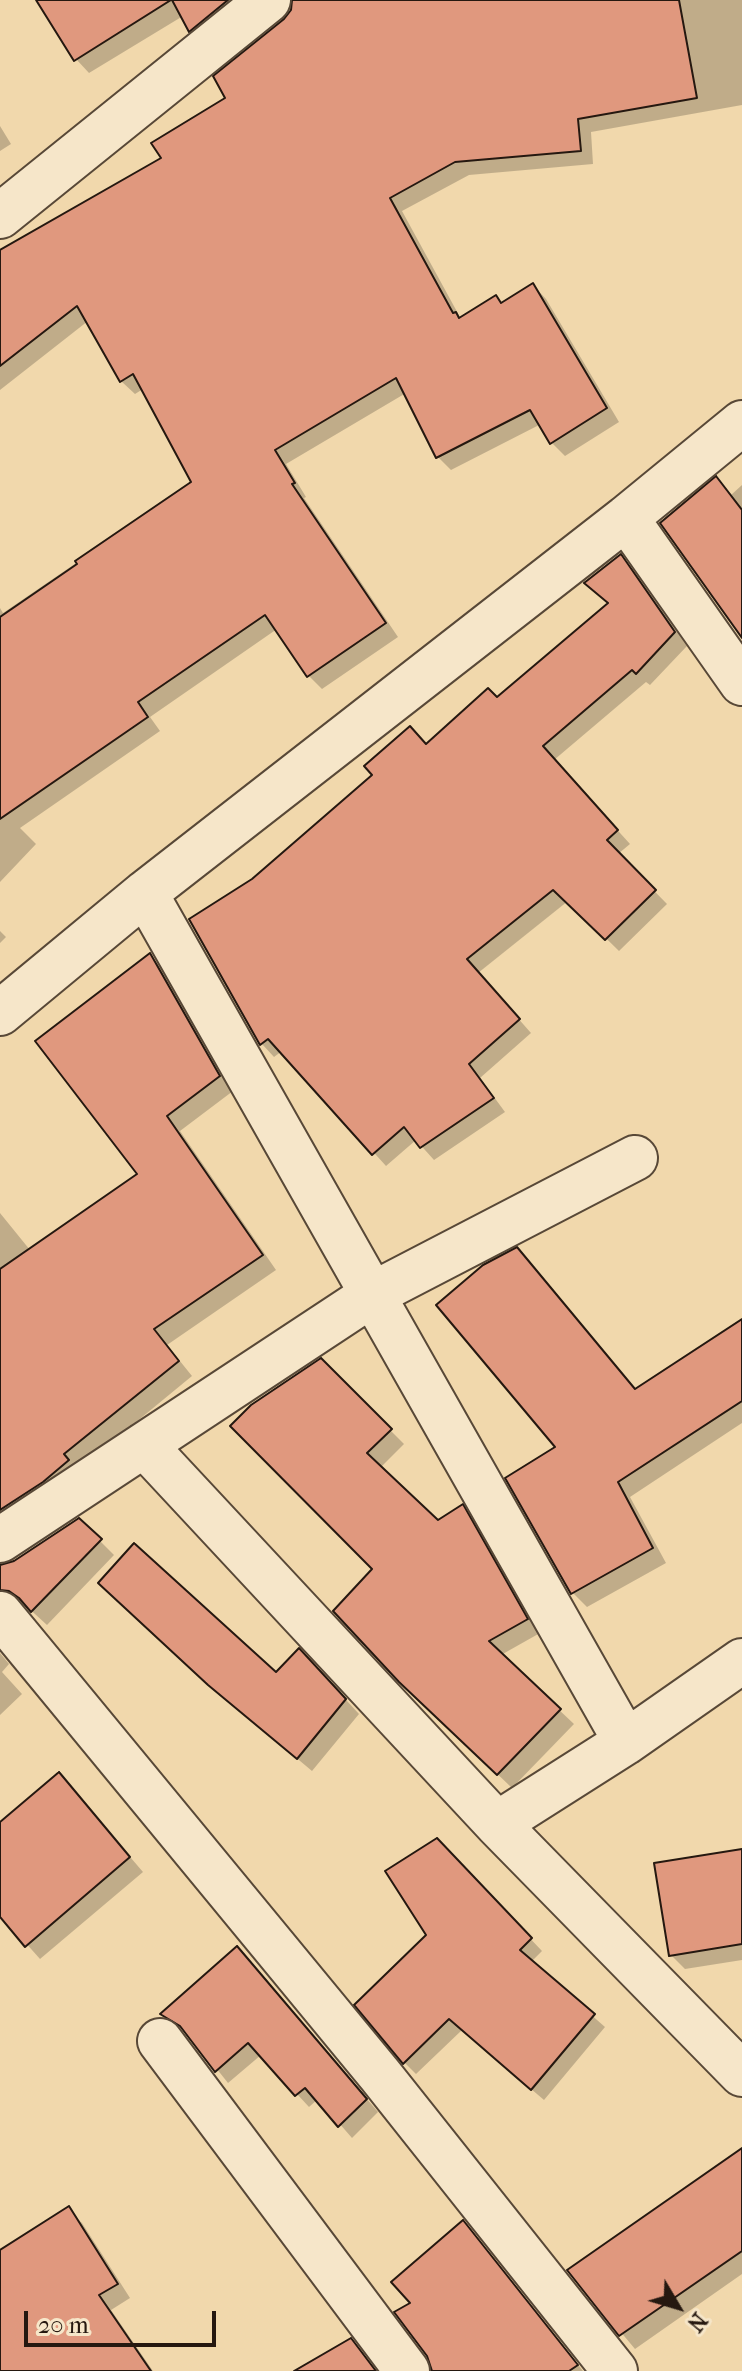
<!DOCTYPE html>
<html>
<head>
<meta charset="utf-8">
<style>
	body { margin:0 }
	#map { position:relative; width:742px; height:2371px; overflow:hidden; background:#f1d8ac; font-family:"IM FELL French Canon",serif }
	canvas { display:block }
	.north { position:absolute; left:638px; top:2267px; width:80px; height:80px; -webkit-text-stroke:6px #f6e6c9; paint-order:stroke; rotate:128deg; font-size:22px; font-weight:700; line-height:32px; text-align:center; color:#251810 }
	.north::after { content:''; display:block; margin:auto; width:28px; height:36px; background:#251810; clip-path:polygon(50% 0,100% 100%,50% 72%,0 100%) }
	.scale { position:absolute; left:24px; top:2311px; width:192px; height:36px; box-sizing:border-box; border:4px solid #251810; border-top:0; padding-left:10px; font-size:24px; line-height:28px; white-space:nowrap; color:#251810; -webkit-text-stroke:6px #f6e6c9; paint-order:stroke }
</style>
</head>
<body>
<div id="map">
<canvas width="742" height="2371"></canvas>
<div class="north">N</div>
<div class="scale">20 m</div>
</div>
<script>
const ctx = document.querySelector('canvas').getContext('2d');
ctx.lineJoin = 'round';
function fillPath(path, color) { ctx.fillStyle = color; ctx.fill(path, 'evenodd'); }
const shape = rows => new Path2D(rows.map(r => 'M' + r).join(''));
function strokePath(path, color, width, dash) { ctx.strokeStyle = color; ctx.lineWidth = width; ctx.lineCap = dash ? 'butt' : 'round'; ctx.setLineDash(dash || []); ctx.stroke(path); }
fillPath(shape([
	[38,0,262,0,204,44,191,30,183,16,89,73,76,59],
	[294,0,742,0,742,105,591,132,593,164,469,175,402,211,461,319,496,298,502,304,533,285,546,299,619,422,565,456,552,443,541,424,451,470,438,457,406,393,286,464,306,497,304,498,398,637,322,689,309,676,277,629,150,717,160,731,20,828,36,844,0,882,0,608,3,613,193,483,143,389,135,394,121,381,88,321,0,390,0,252,163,159,227,99,294,9],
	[0,126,11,144,0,151],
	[716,479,731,495,742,485,742,635],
	[620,557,633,569,687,646,650,685,646,682,554,760,630,844,618,854,667,904,619,951,568,901,478,973,531,1033,480,1078,505,1112,434,1160,416,1140,386,1166,282,1051,274,1057,262,1044,191,920,253,880,427,746,497,700,610,604],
	[0,931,6,937,0,943],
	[154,960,165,970,233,1091,180,1131,276,1270,167,1345,192,1376,0,1534,0,1213,30,1250,140,1175,44,1049],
	[742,1340,742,1423,630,1497,666,1563,587,1607,573,1593,508,1478,558,1447,636,1390],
	[321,1361,404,1444,380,1468,438,1522,462,1507,476,1521,540,1633,501,1655,574,1724,512,1788,416,1696,375,1568],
	[79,1520,114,1555,47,1625,24,1604,12,1603,0,1608,0,1567,15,1563],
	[0,1653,9,1664,2,1672,22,1694,0,1715],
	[313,1664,359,1714,312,1771,225,1698,276,1675],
	[59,1774,143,1872,40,1959,0,1914,0,1825],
	[437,1840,542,1951,531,1962,605,2027,544,2100,462,2030,416,2074,404,2062,429,1935],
	[742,1851,742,1960,685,1969,671,1955],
	[249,1961,378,2112,352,2138,318,2099,309,2107,261,2055,228,2083,189,2034,163,2014],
	[742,2150,742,2274,635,2349,569,2270],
	[68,2209,82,2223,130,2298,111,2310,153,2371,0,2371,0,2252],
	[463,2222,475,2235,583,2371,482,2371]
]), '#0003');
const building = shape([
	[36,0,171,0,74,61,36,0],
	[172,0,228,0,189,32,172,0],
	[292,0,679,0,697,98,578,119,581,151,455,162,390,198,453,313,456,312,459,318,496,295,501,303,533,283,607,408,550,444,530,410,436,458,396,378,275,450,295,483,292,484,386,623,307,677,265,615,138,702,148,717,0,819,0,617,77,564,75,561,191,482,133,374,120,382,77,306,0,366,0,250,161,158,151,143,225,98,213,76,284,19,291,10,292,0],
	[716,476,742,510,742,638,660,523,716,476],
	[621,554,675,632,636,674,632,670,543,746,618,830,607,840,656,890,605,940,553,890,467,959,520,1019,469,1064,494,1098,420,1148,404,1127,372,1155,268,1039,260,1045,189,919,252,879,372,775,364,766,410,726,426,744,488,688,497,697,608,603,584,583,621,554],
	[150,953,220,1076,167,1116,263,1255,154,1329,179,1361,64,1454,69,1460,43,1482,0,1510,0,1269,137,1174,35,1041,150,953],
	[517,1247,635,1389,742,1319,742,1401,618,1482,653,1548,571,1594,505,1478,555,1447,436,1305,483,1265,517,1247],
	[321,1358,392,1429,367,1453,438,1520,463,1504,528,1619,489,1641,561,1709,497,1775,399,1682,333,1611,372,1569,230,1426,251,1405,321,1358],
	[79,1518,102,1539,31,1612,19,1598,9,1591,0,1590,0,1565,14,1561,79,1518],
	[134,1543,276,1672,299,1648,346,1699,297,1759,208,1685,98,1583,134,1543],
	[59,1772,130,1857,25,1947,0,1917,0,1822,59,1772],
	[437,1838,532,1938,520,1950,595,2014,531,2090,449,2019,403,2064,354,2005,426,1935,385,1871,437,1838],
	[742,1849,742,1944,669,1956,654,1863,742,1849],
	[237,1946,367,2099,338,2127,305,2088,295,2096,248,2043,215,2072,180,2026,160,2014,237,1946],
	[742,2148,742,2251,619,2336,567,2270,742,2148],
	[69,2206,118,2284,99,2295,151,2371,0,2371,0,2250,69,2206],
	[463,2220,578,2365,569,2371,432,2371,427,2356,394,2312,410,2303,391,2282,463,2220],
	[351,2338,376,2371,294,2371,351,2338]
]);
fillPath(building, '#e0987e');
strokePath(building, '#251810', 2);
const minor = shape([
	[0,216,268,0],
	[626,518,742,683],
	[145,893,626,1742,742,1661],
	[0,1013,145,893,626,518,742,423],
	[144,1445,497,1824,742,2074],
	[0,1540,373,1294,635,1158],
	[0,1614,380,2075,615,2371],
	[497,1824,626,1742],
	[160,2041,407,2371]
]);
strokePath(minor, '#584837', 48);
strokePath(minor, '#f6e6c9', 44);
</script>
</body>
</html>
